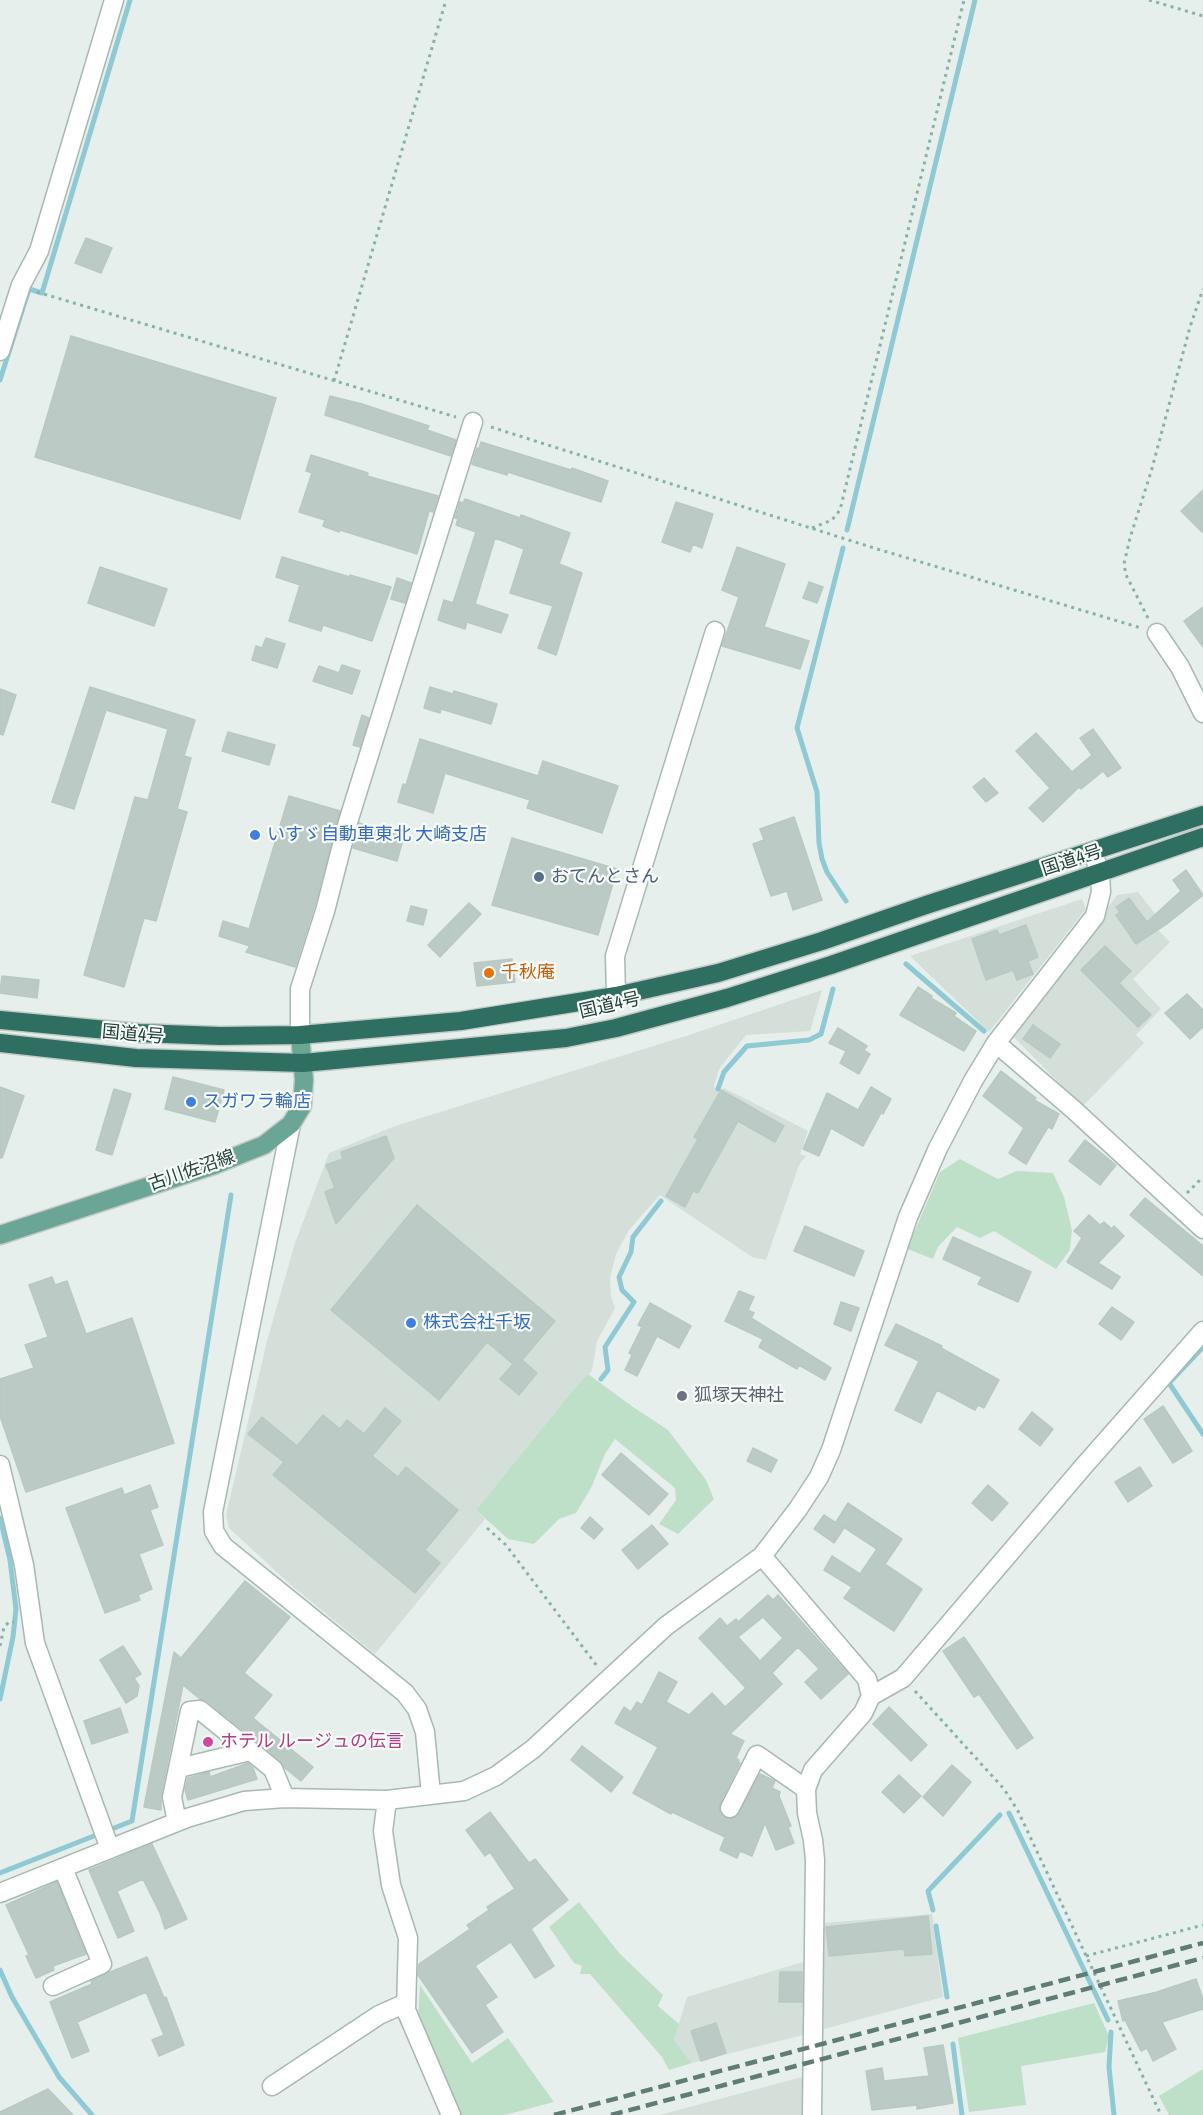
<!DOCTYPE html>
<html>
<head>
<meta charset="utf-8">
<style>
	body { margin:0 }
	canvas { display:block; background:#e6efeb }
</style>
</head>
<body>
<canvas width="1203" height="2115"></canvas>
<script>
const ctx = document.querySelector('canvas').getContext('2d');
ctx.lineJoin = 'round';
function fillPath(path, color) { ctx.fillStyle = color; ctx.fill(path, 'evenodd'); }
const shape = rows => new Path2D(rows.map(r => 'M' + r).join(''));
function strokePath(path, color, width, dash) { ctx.strokeStyle = color; ctx.lineWidth = width; ctx.lineCap = dash ? 'butt' : 'round'; ctx.setLineDash(dash || []); ctx.stroke(path); }
function write(font, color, halo, rows, align = 'center') {
  ctx.font = font + ' "Archivo Narrow","Noto Sans JP",sans-serif'; ctx.lineWidth = 4.5; ctx.setLineDash([]); ctx.textBaseline = 'middle'; ctx.strokeStyle = halo; ctx.fillStyle = color; for (const [text, x, y, turn = 0] of rows) {
    ctx.save(); ctx.translate(x, y); ctx.rotate((+turn || 0) * Math.PI / 180); ctx.textAlign = isNaN(turn) ? turn : align; if (halo) ctx.strokeText(text, 0, 0); ctx.fillText(text, 0, 0); ctx.restore();
  }
}
fillPath(shape([
	[1138,892,1164,925,1158,930,1170,942,1133,979,1161,1009,1136,1035,1144,1043,1082,1107,1013,1036,1117,895],
	[1082,899,1086,909,989,1032,910,956],
	[822,990,810,1031,746,1035,719,1069,714,1086,719,1091,724,1088,808,1131,800,1154,806,1156,799,1165,766,1260,752,1257,660,1195,629,1230,616,1254,610,1278,611,1296,615,1308,597,1341,592,1371,573,1390,476,1510,485,1519,375,1654,291,1585,229,1528,226,1515,267,1341,295,1243,329,1153,395,1126,689,1035],
	[932,1914,943,1997,824,2029,824,1923],
	[806,1961,807,2034,692,2063,674,2040,687,1997],
	[802,2077,803,2115,659,2115,697,2105]
]), '#d4dfda');
fillPath(shape([
	[960,1159,998,1179,1017,1171,1053,1173,1064,1197,1072,1230,1070,1250,1056,1269,994,1231,980,1238,957,1227,938,1247,933,1259,907,1249,940,1172],
	[588,1374,633,1407,668,1430,706,1480,714,1499,678,1534,659,1524,676,1500,675,1488,615,1439,605,1454,592,1486,576,1513,559,1519,534,1544,508,1539,476,1510,573,1390],
	[579,1902,620,1954,663,1995,658,2006,679,2024,674,2040,692,2063,669,2070,662,2057,590,1974,580,1974,582,1966,574,1963,549,1927],
	[420,1985,472,2063,508,2038,554,2102,505,2115,461,2115,418,2020],
	[1094,2003,1109,2036,1105,2052,1021,2066,1026,2105,969,2112,958,2038],
	[1203,2069,1203,2115,1169,2115,1159,2096]
]), '#bfe0c8');
strokePath(shape([
	[0,380,29,289,42,293,130,0],
	[847,530,975,0],
	[843,548,797,728,817,792,819,843,822,859,827,872,846,901],
	[906,964,984,1031],
	[718,1089,724,1072,747,1046,809,1040,821,1034,833,989],
	[1203,1347,1169,1383,1203,1434],
	[601,1379,608,1370,605,1347,634,1302,622,1290,619,1277,631,1252,633,1237,661,1201],
	[0,1518,10,1560,16,1609,13,1637,0,1699],
	[1009,1813,1108,2020],
	[0,1873,132,1821,231,1195],
	[933,1910,928,1891,1000,1815],
	[936,1926,947,1997],
	[0,1970,12,1997,59,2077,92,2115],
	[1111,2032,1109,2067,1114,2115],
	[953,2044,962,2115]
]), '#8ec9d4', 5);
const building = shape([
	[86,238,112,248,101,273,75,263,86,238],
	[71,336,276,398,240,519,35,457,71,336],
	[330,396,362,404,429,426,427,430,456,440,451,456,325,415,330,396],
	[481,442,571,470,572,468,608,481,601,502,508,472,507,475,474,465,472,464,477,448,479,449,481,442],
	[311,455,368,473,367,476,438,496,433,512,429,511,417,554,340,530,339,532,323,526,325,520,299,512,312,473,306,471,311,455],
	[1203,490,1203,533,1181,511,1203,490],
	[465,499,520,518,521,515,570,533,559,564,582,573,556,655,538,648,553,606,510,593,524,549,495,538,475,604,508,615,501,633,467,622,465,629,438,620,444,600,453,603,476,532,456,525,458,519,455,518,460,502,463,503,465,499],
	[676,502,713,514,702,548,693,544,690,552,662,542,676,502],
	[737,547,785,564,764,627,809,641,800,669,722,646,739,597,722,590,737,547],
	[282,557,350,577,350,575,391,587,372,641,323,625,321,631,289,621,300,585,276,577,282,557],
	[100,567,167,589,154,626,88,603,100,567],
	[397,578,411,583,405,603,391,599,397,578],
	[809,582,823,587,817,603,803,598,809,582],
	[1203,607,1203,647,1184,621,1203,607],
	[266,638,285,644,277,668,252,660,256,646,262,648,266,638],
	[342,665,360,671,352,694,313,681,319,666,339,673,342,665],
	[90,687,195,720,184,756,191,758,177,809,187,812,156,921,144,918,124,987,84,975,135,797,148,800,168,729,106,710,74,809,52,802,90,687],
	[430,687,453,694,454,691,497,704,491,724,441,709,440,713,424,708,430,687],
	[0,689,16,695,3,735,0,734,0,689],
	[362,715,369,718,360,747,353,745,362,715],
	[1093,729,1121,768,1108,777,1103,771,1081,789,1079,787,1043,822,1029,808,1050,788,1016,751,1036,733,1072,772,1092,755,1080,738,1093,729],
	[228,732,275,745,269,765,222,751,228,732],
	[420,739,538,776,543,761,618,786,602,833,527,808,530,800,445,773,433,813,398,802,403,784,406,785,420,739],
	[984,778,998,793,986,802,973,787,984,778],
	[289,796,340,811,314,908,295,967,246,952,250,946,219,936,223,921,249,929,289,796],
	[794,817,822,900,793,910,787,891,771,896,753,844,764,840,760,829,794,817],
	[359,823,404,836,397,861,353,848,359,823],
	[512,838,617,869,598,935,492,905,512,838],
	[1186,870,1203,895,1168,923,1136,944,1116,915,1120,912,1116,907,1129,898,1147,922,1181,891,1173,880,1186,870],
	[469,903,481,914,440,957,428,945,469,903],
	[411,906,427,910,423,925,407,921,411,906],
	[1026,925,1038,957,1028,961,1033,974,1017,980,1013,970,986,980,972,939,997,930,999,935,1026,925],
	[1105,946,1131,971,1119,983,1151,1015,1138,1027,1081,970,1105,946],
	[512,959,515,982,477,986,474,963,512,959],
	[2,976,39,980,37,998,0,993,2,976],
	[918,987,932,996,931,998,956,1013,954,1016,976,1031,964,1051,900,1015,918,987],
	[1187,994,1203,1010,1203,1027,1190,1039,1165,1013,1187,994],
	[1033,1025,1060,1044,1050,1058,1023,1039,1033,1025],
	[838,1028,867,1046,864,1050,870,1054,859,1074,840,1063,846,1051,829,1043,838,1028],
	[1001,1071,1036,1098,1034,1100,1059,1114,1052,1129,1048,1127,1026,1164,1009,1153,1024,1128,983,1096,1001,1071],
	[173,1077,224,1090,215,1122,165,1109,173,1077],
	[0,1087,24,1096,2,1158,0,1158,0,1087],
	[871,1087,891,1099,883,1114,881,1113,863,1146,831,1128,819,1156,803,1149,827,1093,858,1110,871,1087],
	[114,1089,131,1094,112,1155,96,1150,114,1089],
	[721,1090,784,1126,775,1142,738,1121,698,1193,693,1191,685,1207,666,1196,698,1139,694,1137,721,1090],
	[386,1136,394,1158,336,1224,325,1192,335,1188,326,1165,343,1159,341,1152,386,1136],
	[1085,1140,1116,1165,1100,1185,1069,1161,1085,1140],
	[1145,1198,1203,1246,1203,1276,1130,1215,1145,1198],
	[417,1205,555,1321,522,1360,537,1373,519,1395,500,1379,513,1364,487,1342,439,1400,331,1310,417,1205],
	[1089,1215,1100,1225,1104,1222,1112,1229,1114,1226,1124,1236,1098,1263,1120,1277,1112,1289,1067,1262,1082,1238,1074,1231,1089,1215],
	[805,1226,864,1251,854,1276,794,1251,805,1226],
	[953,1237,1031,1272,1018,1302,978,1284,982,1277,943,1259,953,1237],
	[52,1277,55,1285,67,1281,86,1334,132,1318,174,1443,26,1492,0,1416,0,1379,34,1368,25,1345,48,1337,29,1285,52,1277],
	[739,1291,754,1297,748,1310,754,1313,751,1318,831,1368,825,1380,799,1365,797,1369,759,1347,763,1339,725,1321,739,1291],
	[841,1302,859,1308,851,1331,834,1324,841,1302],
	[650,1303,691,1326,679,1348,657,1336,637,1376,625,1370,632,1355,629,1353,642,1327,638,1325,650,1303],
	[1112,1307,1134,1322,1121,1340,1099,1324,1112,1307],
	[896,1324,942,1346,941,1348,999,1380,984,1408,978,1405,975,1410,937,1390,921,1423,895,1410,919,1361,885,1345,896,1324],
	[1163,1406,1192,1451,1173,1463,1144,1419,1163,1406],
	[385,1408,401,1421,372,1456,398,1477,406,1467,458,1510,425,1550,440,1563,415,1593,273,1475,284,1462,248,1434,262,1417,297,1446,323,1415,340,1429,347,1420,364,1434,385,1408],
	[1032,1412,1053,1429,1040,1446,1019,1429,1032,1412],
	[753,1448,777,1460,771,1472,747,1461,753,1448],
	[621,1453,668,1494,649,1515,602,1475,621,1453],
	[1140,1467,1152,1486,1128,1502,1115,1482,1140,1467],
	[150,1485,158,1507,150,1510,163,1545,139,1554,152,1589,138,1595,140,1600,105,1613,66,1508,122,1488,124,1495,150,1485],
	[988,1485,1008,1503,992,1521,972,1503,988,1485],
	[848,1503,902,1539,885,1564,922,1589,894,1631,844,1598,852,1587,824,1570,832,1556,860,1574,877,1549,836,1522,848,1503],
	[824,1515,844,1528,834,1543,814,1529,824,1515],
	[590,1517,603,1529,594,1539,581,1528,590,1517],
	[652,1525,668,1544,638,1569,622,1550,652,1525],
	[245,1581,290,1617,244,1673,272,1695,253,1718,313,1767,301,1781,285,1768,280,1760,207,1701,200,1699,183,1685,161,1795,161,1810,144,1807,174,1652,181,1658,245,1581],
	[768,1595,773,1600,778,1595,848,1674,821,1699,805,1682,819,1669,798,1647,772,1673,782,1684,730,1734,744,1741,736,1758,739,1760,738,1763,740,1763,720,1803,720,1814,725,1818,737,1817,760,1774,775,1781,772,1788,780,1792,779,1796,791,1826,788,1827,794,1843,776,1850,765,1823,752,1856,740,1851,737,1858,720,1850,725,1837,672,1812,671,1814,633,1793,658,1747,615,1723,624,1707,631,1712,637,1702,642,1705,659,1672,677,1682,666,1702,689,1715,712,1693,725,1707,746,1688,699,1638,720,1618,727,1626,736,1619,738,1622,768,1595],
	[763,1617,783,1638,760,1661,738,1637,763,1617],
	[964,1637,1033,1738,1017,1749,979,1694,974,1697,943,1651,964,1637],
	[123,1646,141,1674,134,1678,139,1686,137,1696,126,1703,100,1660,123,1646],
	[889,1707,927,1745,911,1761,873,1724,889,1707],
	[120,1708,128,1732,92,1744,84,1721,120,1708],
	[582,1746,623,1777,611,1792,571,1760,582,1746],
	[248,1763,253,1768,257,1779,188,1800,185,1790,188,1778,209,1772,210,1777,248,1763],
	[952,1765,971,1782,943,1816,923,1797,952,1765],
	[899,1775,921,1796,904,1813,882,1792,899,1775],
	[490,1812,529,1863,535,1859,568,1900,531,1929,554,1966,535,1978,511,1942,475,1966,497,1997,485,2005,503,2032,472,2053,418,1975,419,1964,470,1929,467,1925,489,1910,487,1907,515,1889,490,1852,485,1856,466,1830,490,1812],
	[152,1844,187,1919,165,1929,160,1913,143,1879,117,1891,134,1931,118,1938,89,1870,152,1844],
	[57,1882,86,1954,53,1966,54,1970,36,1978,26,1956,29,1955,6,1905,57,1882],
	[928,1916,932,1954,905,1956,904,1949,829,1956,826,1927,928,1916],
	[147,1957,164,1998,166,1997,184,2045,159,2056,152,2040,164,2035,146,1992,77,2022,89,2051,72,2058,50,2002,92,1984,91,1981,108,1973,147,1957],
	[780,1972,802,1972,802,2002,779,2002,780,1972],
	[1196,1979,1203,1999,1203,2009,1162,2022,1176,2049,1153,2061,1147,2048,1141,2051,1125,2020,1123,2021,1118,2001,1157,1992,1196,1979],
	[716,2023,726,2053,701,2061,691,2031,716,2023],
	[943,2045,953,2103,917,2109,917,2105,872,2110,866,2071,882,2068,884,2081,929,2076,924,2048,943,2045],
	[48,2089,73,2115,0,2115,0,2112,48,2089]
]);
fillPath(building, '#bbcac4');
strokePath(building, '#b8c9c2', 1.5);
const minor = shape([
	[0,351,21,285,39,251,114,0],
	[1157,633,1180,667,1203,713],
	[616,996,615,956,715,631],
	[300,1035,300,989,325,911,348,822,473,422],
	[996,1043,1074,1110,1203,1229],
	[291,1124,213,1512,214,1531,223,1546,405,1693,417,1709,425,1732,431,1795],
	[0,1465,24,1565,35,1643,110,1849],
	[762,1556,867,1679,871,1696,863,1713,813,1770,806,1789,807,1813,813,1840,815,1860,812,2115],
	[871,1696,903,1678,1083,1467,1203,1331],
	[179,1768,250,1751],
	[387,1800,383,1831,391,1885,408,1938,406,2010,451,2115],
	[730,1808,757,1755,806,1789],
	[177,1822,172,1797,190,1711,200,1710,273,1769,285,1798],
	[0,1893,187,1818,244,1801,285,1798,387,1800,464,1791,496,1776,533,1749,666,1626,762,1556,798,1509,819,1477,831,1450,908,1217,938,1148,973,1081,996,1043,1095,916,1101,892,1100,874,1093,852],
	[53,1986,102,1964,63,1868],
	[272,2086,379,2015,406,2003]
]);
const major = shape([
	[0,1235,214,1165,264,1145,291,1124,302,1106,304,1080,300,1035]
]);
const highway = shape([
	[0,1020,139,1033,220,1036,300,1035,461,1021,616,996,718,973,822,941,926,905,1203,815],
	[0,1043,136,1058,303,1063,566,1038,616,1028,727,998,831,965,1203,837]
]);
strokePath(minor, '#a8b8b2', 21);
strokePath(major, '#c2cac8', 21);
strokePath(highway, '#c2cac8', 21);
strokePath(shape([
	[1149,0,1203,16],
	[37,292,456,417],
	[334,381,446,0],
	[491,427,874,548,1141,628],
	[812,528,832,520,840,510,964,0],
	[1148,618,1126,575,1124,564,1130,538,1151,472,1190,327,1203,289],
	[1187,1193,1203,1177],
	[487,1528,506,1545,597,1666],
	[0,1646,4,1627,9,1622,14,1622],
	[915,1691,1004,1789,1018,1811,1161,2115],
	[1086,1956,1203,1925]
]), '#86b3a5', 3, [3, 4.5]);
strokePath(minor, '#fff', 18);
strokePath(major, '#6aa596', 18);
strokePath(highway, '#2f6f62', 18);
strokePath(shape([
	[554,2115,1203,1943],
	[611,2115,1203,1958]
]), '#5f7d75', 4.5, [12, 6]);
for (const [x, y, r, color] of [
	[255,835,6,"#3f7fe0"],
	[539,877,6,"#5c6f8a"],
	[489,973,6,"#e8710a"],
	[191,1102,6,"#3f7fe0"],
	[411,1323,6,"#3f7fe0"],
	[682,1396,6,"#6b7280"],
	[208,1742,6,"#d1479c"]
]) { const dot = new Path2D(); dot.arc(x, y, r, 0, 2 * Math.PI); ctx.fillStyle = color; ctx.fill(dot); strokePath(dot, '#f7fbf9', 2); }
write('18px', '#366cbe', '#f7fbf9', [
	["いすゞ自動車東北 大崎支店",267,835],
	["スガワラ輪店",203,1102],
	["株式会社千坂",423,1323]
], 'left');
write('18px', '#24423a', '#f7fbf9', [
	["国道4号",1072,861,-18],
	["国道4号",610,1006,-13],
	["国道4号",133,1035,5],
	["古川佐沼線",192,1171,-19]
]);
write('18px', '#4e5e75', '#f7fbf9', [
	["おてんとさん",551,877]
], 'left');
write('18px', '#c56008', '#f7fbf9', [
	["千秋庵",501,973]
], 'left');
write('18px', '#5b616d', '#f7fbf9', [
	["狐塚天神社",694,1396]
], 'left');
write('18px', '#b23c85', '#f7fbf9', [
	["ホテル ルージュの伝言",220,1742]
], 'left');
</script>
</body>
</html>
